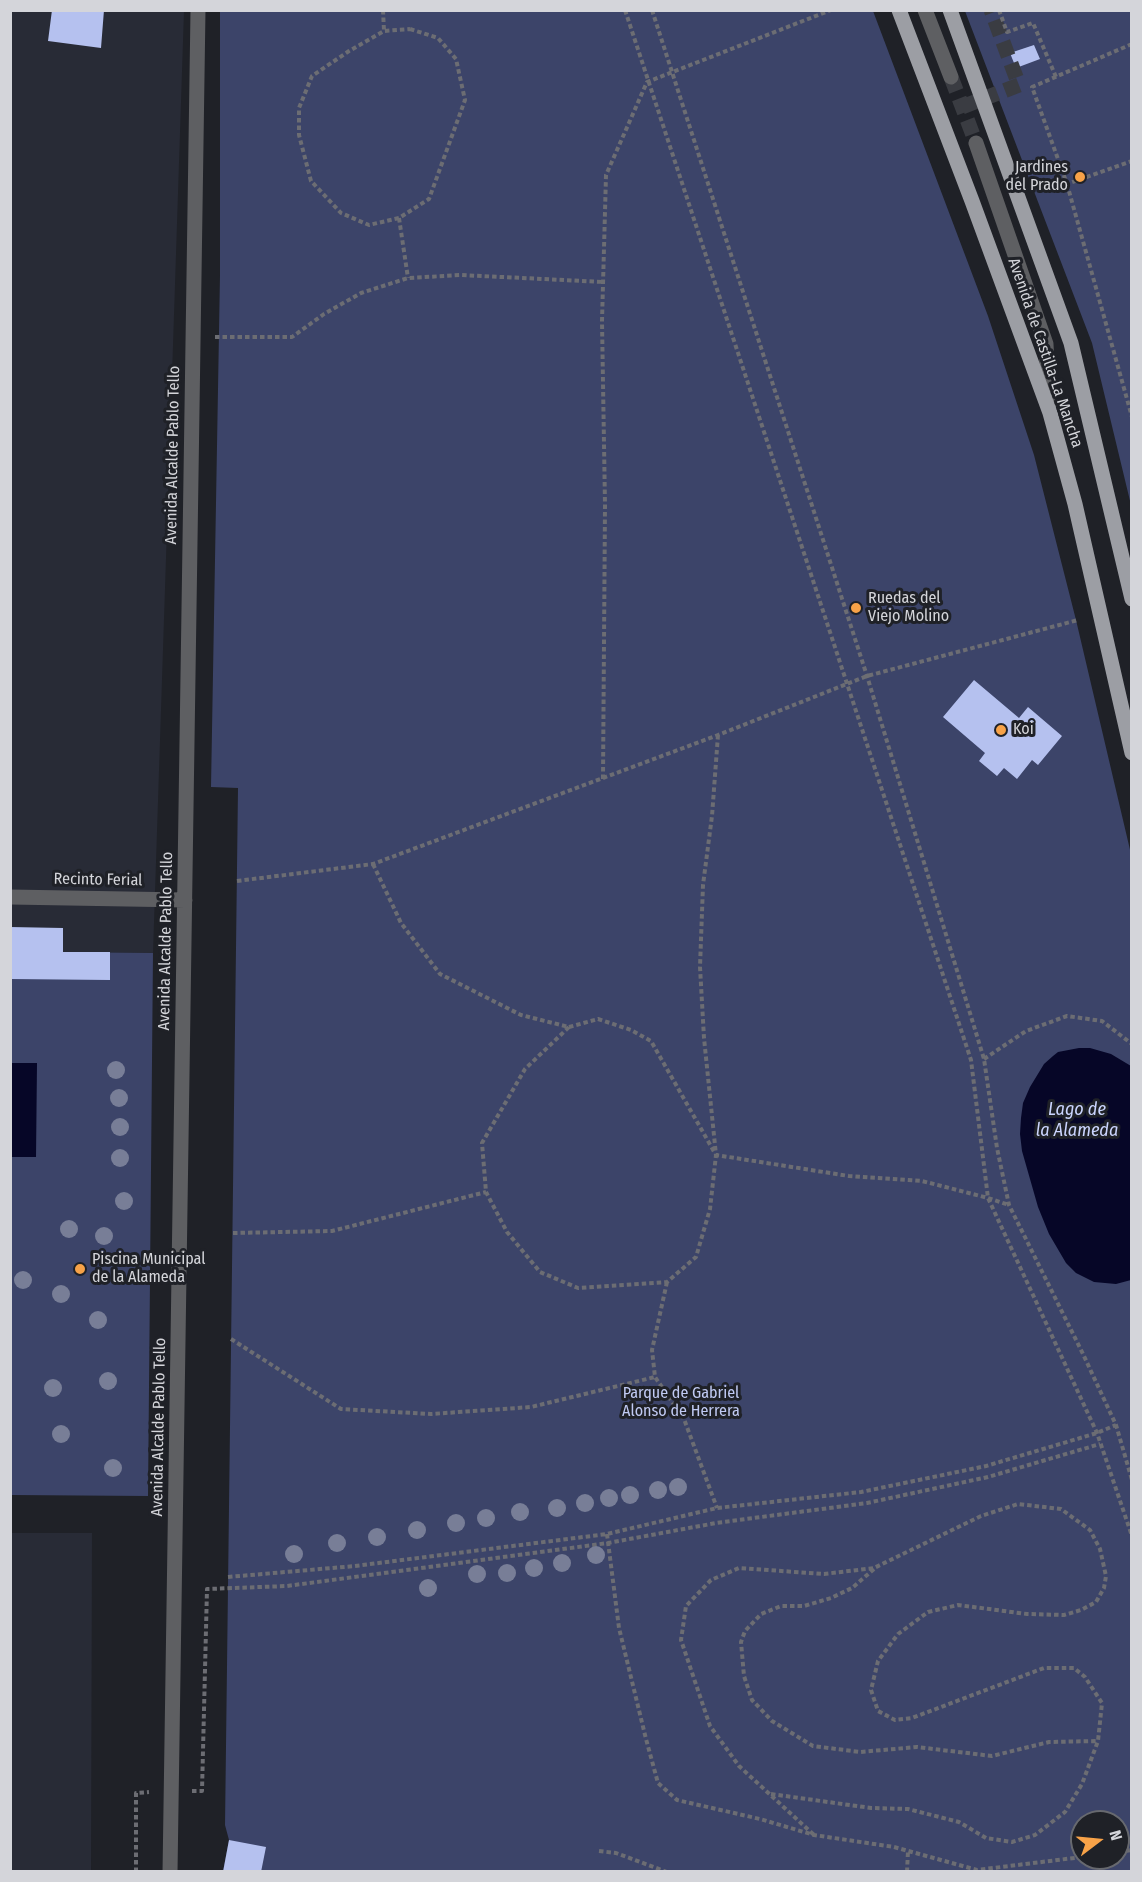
<!DOCTYPE html>
<html>
<head>
<meta charset="utf-8">
<style>
	body { margin:0 }
	#map { position:relative; width:1142px; height:1882px; overflow:hidden; background:#1f2127; font-family:"Fira Sans Condensed",sans-serif }
	canvas { display:block }
	.frame { position:absolute; inset:0; border:12px solid #d4d5da; pointer-events:none }
	.north { position:absolute; left:1070px; top:1810px; width:60px; height:60px; box-sizing:border-box; background:#1f2127; border:2px solid #67696f; border-radius:50%; rotate:74deg; font-size:16px; font-weight:700; line-height:24px; text-align:center; color:#d4d5da }
	.north::after { content:''; display:block; margin:auto; width:21px; height:27px; background:#f7a248; clip-path:polygon(50% 0,100% 100%,50% 72%,0 100%) }
</style>
</head>
<body>
<div id="map">
<canvas width="1142" height="1882"></canvas>
<div class="frame"></div>
<div class="north">N</div>
</div>
<script>
const ctx = document.querySelector('canvas').getContext('2d');
ctx.lineJoin = 'round';
function fillPath(path, color) { ctx.fillStyle = color; ctx.fill(path, 'evenodd'); }
const shape = rows => new Path2D(rows.map(r => 'M' + r).join(''));
function strokePath(path, color, width, dash) { ctx.strokeStyle = color; ctx.lineWidth = width; ctx.lineCap = dash ? 'butt' : 'round'; ctx.setLineDash(dash || []); ctx.stroke(path); }
function write(font, color, halo, rows, align = 'center') {
  ctx.font = font + ' "Fira Sans Condensed",sans-serif'; ctx.lineWidth = 6; ctx.setLineDash([]); ctx.textBaseline = 'middle'; ctx.strokeStyle = halo; ctx.fillStyle = color; for (const [text, x, y, turn = 0] of rows) {
    ctx.save(); ctx.translate(x, y); ctx.rotate((+turn || 0) * Math.PI / 180); ctx.textAlign = isNaN(turn) ? turn : align; if (halo) ctx.strokeText(text, 0, 0); ctx.fillText(text, 0, 0); ctx.restore();
  }
}
fillPath(shape([
	[11,11,184,11,153,953,63,952,11,927],
	[11,1533,92,1533,91,1871,11,1871]
]), '#282b36');
fillPath(shape([
	[220,11,873,11,988,316,1034,455,1076,620,1131,854,1131,1871,223,1871,229,1840,225,1825,238,788,211,787,220,275],
	[1082,1822,1118,1822,1118,1858,1082,1858],
	[965,11,1131,11,1131,505,1092,343],
	[11,927,63,952,153,953,148,1496,11,1495]
]), '#3c4469');
fillPath(shape([
	[1079,1048,1090,1048,1111,1054,1131,1066,1131,1280,1116,1284,1094,1282,1076,1273,1066,1263,1049,1234,1038,1207,1022,1151,1020,1134,1021,1118,1023,1103,1030,1087,1044,1064,1053,1056,1058,1052],
	[11,1063,37,1063,36,1157,11,1157]
]), '#060627');
fillPath(shape([
	[52,10,104,10,101,48,48,41],
	[1034,45,1040,59,1016,68,1010,53],
	[974,680,1019,718,1028,707,1062,736,1038,765,1032,760,1017,779,1004,768,997,776,979,761,985,753,943,717],
	[10,927,63,928,63,952,110,952,110,980,10,979],
	[229,1840,266,1847,261,1872,223,1872]
]), '#b5c1ef');
strokePath(shape([
	[951,77,976,143],
	[962,107,1019,85,991,10]
]), '#3a3c42', 15, [15, 8]);
strokePath(shape([
	[383,10,384,31],
	[625,10,971,1060,988,1198,1097,1433,1132,1536],
	[652,10,867,676,984,1059,997,1148,1009,1205,1083,1354,1116,1425,1132,1480],
	[999,10,1007,32,1033,23,1056,77],
	[410,29,438,38,456,59,465,100,429,199,399,218,369,225,341,213,311,181,299,135,299,108,312,76,349,51,384,31,410,29],
	[1132,44,1032,87,1067,184,1132,161],
	[1067,184,1132,417],
	[399,218,408,278],
	[215,337,292,337,324,314,361,293,408,278,461,275,604,282],
	[603,779,605,505,602,321,606,175,647,82,831,10],
	[373,864,401,923,440,974,521,1015,569,1027,525,1069,482,1143,486,1192,507,1232,540,1272,578,1288,667,1282,696,1257,710,1209,716,1155,704,1038,700,967,703,885,712,816,718,735],
	[237,881,373,864,718,735,867,676,1078,620],
	[569,1027,598,1019,631,1030,651,1041,716,1155,849,1176,922,1181,988,1198,1009,1205],
	[984,1059,1026,1031,1067,1016,1102,1021,1132,1044],
	[233,1233,332,1231,486,1192],
	[667,1282,652,1350,655,1377,684,1419,717,1508],
	[231,1339,341,1409,431,1414,531,1407,655,1377],
	[607,1534,619,1628,646,1739,658,1783,677,1800,760,1819,814,1835,894,1847,977,1870,1082,1857],
	[874,1569,852,1588,831,1598,804,1606,781,1606,761,1614,745,1631,741,1642,744,1676,752,1700,772,1721,813,1746,860,1752,917,1747,992,1756,1049,1742,1098,1741],
	[228,1577,355,1566,607,1534,717,1508,861,1492,986,1466,1097,1433,1116,1425],
	[192,1791,202,1791,207,1589,287,1586,608,1543,716,1523,867,1503,988,1477,1100,1444],
	[771,1794,871,1808,908,1809,959,1822,986,1838,1012,1842,1035,1835,1065,1812,1082,1784,1098,1741,1102,1703,1085,1677,1074,1668,1044,1668,912,1718,895,1720,878,1711,871,1690,878,1661,898,1634,928,1612,958,1605,1027,1614,1064,1615,1081,1610,1096,1602,1104,1588,1106,1576,1100,1549,1090,1530,1061,1509,1018,1504,981,1516,874,1568,824,1574,739,1568,711,1580,686,1606,681,1640,710,1726,739,1766,814,1835],
	[599,1851,616,1853,667,1872],
	[1118,1852,1132,1850],
	[136,1872,136,1793,149,1792],
	[907,1872,908,1851]
]), '#6c6d73', 4, [4.5, 3]);
strokePath(shape([
	[925,10,951,77],
	[976,143,1046,344,1049,404],
	[10,897,185,900],
	[170,1872,198,10]
]), '#5e5f62', 15);
strokePath(shape([
	[899,10,972,201,1050,413,1075,504,1132,753],
	[950,10,1071,343,1132,599]
]), '#9c9ea4', 15);
ctx.fillStyle = '#787e97';
for (const [x, y] of [
	[116,1070],
	[119,1098],
	[120,1127],
	[120,1158],
	[124,1201],
	[69,1229],
	[104,1236],
	[23,1280],
	[61,1294],
	[98,1320],
	[108,1381],
	[53,1388],
	[61,1434],
	[113,1468],
	[678,1487],
	[658,1490],
	[630,1495],
	[609,1498],
	[585,1503],
	[557,1508],
	[520,1512],
	[486,1518],
	[456,1523],
	[417,1530],
	[377,1537],
	[337,1543],
	[294,1554],
	[596,1555],
	[562,1563],
	[534,1568],
	[507,1573],
	[477,1574],
	[428,1588]
]) { ctx.beginPath(); ctx.arc(x, y, 9, 0, 2 * Math.PI); ctx.fill(); }
for (const [x, y, r, color] of [
	[1080,177,6,"#f7a248"],
	[856,608,6,"#f7a248"],
	[1001,730,6,"#f7a248"],
	[80,1269,6,"#f7a248"]
]) { const dot = new Path2D(); dot.arc(x, y, r, 0, 2 * Math.PI); ctx.fillStyle = color; ctx.fill(dot); strokePath(dot, '#1f2127', 2); }
write('16px', '#d4d5da', '#1f2127', [
	["Jardines",1068,168,"right"],
	["del Prado",1068,186,"right"],
	["Ruedas del",868,599],
	["Viejo Molino",868,617],
	["Koi",1013,730],
	["Piscina Municipal",92,1260],
	["de la Alameda",92,1278]
], 'left');
write('16px', '#d4d5da', '#1f2127', [
	["Avenida de Castilla-La Mancha",1045,353,71],
	["Avenida Alcalde Pablo Tello",173,455,-89],
	["Recinto Ferial",98,880,1],
	["Avenida Alcalde Pablo Tello",166,941,-89],
	["Avenida Alcalde Pablo Tello",159,1427,-89]
]);
write('16px', '#c0caf3', '#1f2127', [
	["Parque de Gabriel",681,1394],
	["Alonso de Herrera",681,1412]
]);
write('italic 18px', '#cbd5fe', '#1f2127', [
	["Lago de",1077,1110],
	["la Alameda",1077,1131]
]);
</script>
</body>
</html>
